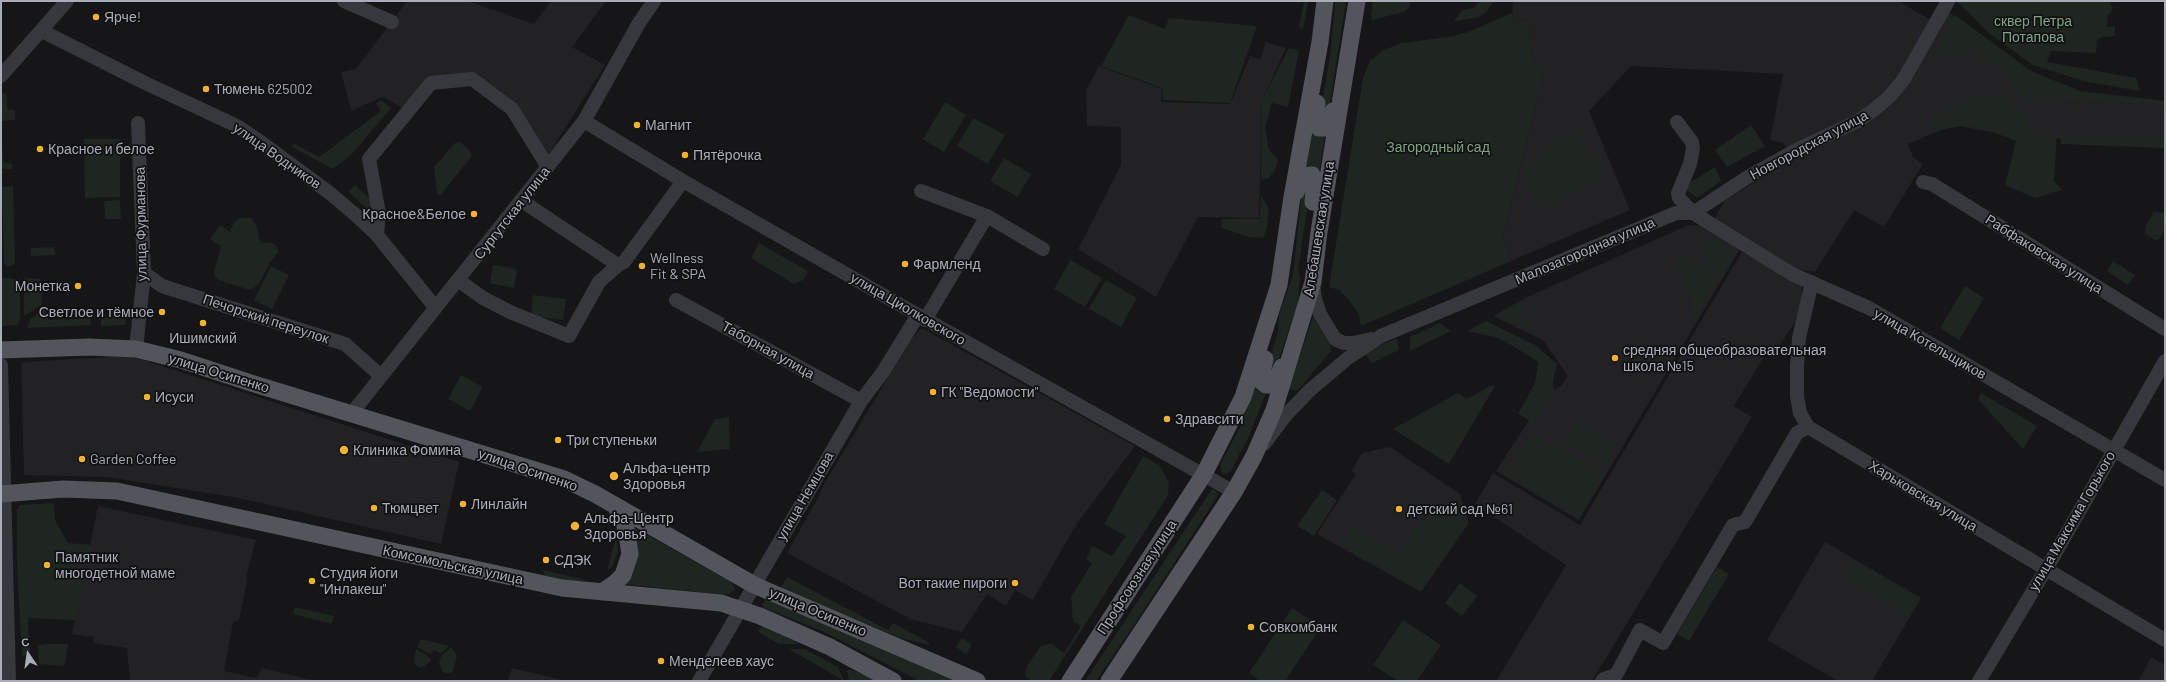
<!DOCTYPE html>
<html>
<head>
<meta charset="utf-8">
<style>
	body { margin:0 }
	#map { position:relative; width:2166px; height:682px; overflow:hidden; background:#161618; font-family:Barlow,sans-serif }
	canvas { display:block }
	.frame { position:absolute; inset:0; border:2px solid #a8adb8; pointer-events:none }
	.north { position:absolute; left:8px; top:634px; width:40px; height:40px; -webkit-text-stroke:3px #111113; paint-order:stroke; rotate:347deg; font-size:11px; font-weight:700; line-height:16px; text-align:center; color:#a8adb8 }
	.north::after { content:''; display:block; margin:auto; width:14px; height:18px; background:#a8adb8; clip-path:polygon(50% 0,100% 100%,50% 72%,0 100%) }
</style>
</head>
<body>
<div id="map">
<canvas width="2166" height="682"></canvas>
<div class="frame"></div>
<div class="north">С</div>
</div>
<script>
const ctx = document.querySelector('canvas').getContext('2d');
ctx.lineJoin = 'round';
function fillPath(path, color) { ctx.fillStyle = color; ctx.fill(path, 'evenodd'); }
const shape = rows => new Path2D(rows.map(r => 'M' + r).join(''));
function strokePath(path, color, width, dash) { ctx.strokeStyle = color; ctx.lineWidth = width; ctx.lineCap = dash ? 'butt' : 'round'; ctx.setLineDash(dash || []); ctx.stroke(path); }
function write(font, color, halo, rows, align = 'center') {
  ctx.font = font + ' Barlow,sans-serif'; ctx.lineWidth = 3.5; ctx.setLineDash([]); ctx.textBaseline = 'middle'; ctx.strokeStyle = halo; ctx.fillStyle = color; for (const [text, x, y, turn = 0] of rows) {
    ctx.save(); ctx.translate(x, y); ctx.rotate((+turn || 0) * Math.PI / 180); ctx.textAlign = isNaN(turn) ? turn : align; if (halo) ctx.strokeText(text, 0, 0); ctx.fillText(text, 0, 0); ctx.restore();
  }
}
fillPath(shape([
	[407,1,467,1,534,24,551,1,606,1,572,47,605,65,545,160,512,109,472,79,431,83,408,111,383,97,351,111,341,72,356,69],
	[1513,1,1898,1,1939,25,1948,10,1980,43,2061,100,2165,104,2165,145,2013,136,1953,125,1908,144,1913,157,1923,164,1884,227,1854,210,1815,272,1793,268,1714,220,1724,201,1792,159,1784,143,1770,140,1783,74,1631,66,1589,111,1630,210,1511,261,1503,236,1543,74,1534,62,1531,54,1529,32,1530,20,1512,22],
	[1266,42,1286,48,1262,100,1259,218,1198,217,1156,297,1078,249,1121,165,1121,127,1087,126,1086,90,1099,66,1162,89,1161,102,1230,104,1250,56,1260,59],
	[1694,225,1701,226,1740,249,1579,520,1496,471,1546,394,1561,386,1568,376,1543,340,1493,316,1523,299,1686,226],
	[1742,252,1802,286,1801,313,1777,349,1771,345,1734,406,1752,417,1592,681,1496,681,1566,565,1475,504,1493,473,1580,525],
	[922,328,1135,446,1076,525,1033,600,1015,590,1006,606,987,594,962,632,910,619,787,553,819,496,824,484,912,338],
	[131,356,459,462,441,544,239,498,107,477,24,475,21,362],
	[1390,447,1460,494,1469,523,1421,592,1317,534,1356,474,1351,471,1362,453],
	[98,506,256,540,246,577,247,582,239,620,233,622,224,671,256,678,262,668,316,681,130,681,127,648,94,643,94,637,72,634],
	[1825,542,1921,598,1872,681,1838,681,1767,640],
	[2151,657,2165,665,2165,681,2138,681],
	[512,668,566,681,508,681]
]), '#222225');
fillPath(shape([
	[1304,1,1308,1,1303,30,1299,27],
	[1335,1,1346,1,1327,122,1319,121,1331,49],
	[1373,1,1411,1,1409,8,1404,12,1372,20,1371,15],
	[1479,1,1494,1,1486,12,1479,17,1453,22,1462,10,1474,8],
	[1960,1,2109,1,2113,8,2111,13,2107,16,2107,27,2115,27,2115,36,2102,37,2097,40,2096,53,2051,51,2047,62,2136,78,2140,91,2087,82,2033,65,1990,34,1958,3],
	[1512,13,1513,22,1530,20,1529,32,1531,54,1534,62,1543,63,1543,74,1503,236,1511,261,1361,326,1358,313,1349,300,1339,290,1329,287,1363,78,1370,61,1382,51,1401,43,1449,37,1468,32],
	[1129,15,1165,29,1169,18,1257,26,1230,103,1163,100,1162,88,1101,66],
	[1955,15,2031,71,2080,91,2165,101,2165,105,2021,98,2007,71,1977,52,1932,57],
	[1289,48,1299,50,1288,107,1272,103,1265,128,1269,150,1278,159,1276,168,1269,178,1261,180,1262,100],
	[1,92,6,94,7,97,7,110,15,110,15,120,1,121,3,162,12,164,13,169,1,169],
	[2001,94,2030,123,2031,135,2057,135,2054,181,2062,190,2035,198,2005,185,2016,141,1972,124,1934,131,1928,121,1970,97],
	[381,100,391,108,352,154,333,169,292,147,293,143,319,157,381,111,376,103],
	[945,102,966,115,944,152,923,139],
	[973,118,1005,135,988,164,957,146],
	[1751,125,1765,146,1727,167,1715,150],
	[1313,128,1325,133,1319,175,1305,170],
	[1581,129,1591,156,1599,154,1605,164,1600,180,1540,205,1534,198,1522,165,1550,153,1553,139],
	[2061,135,2165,138,2165,148,2061,144],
	[84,139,120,139,120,197,85,198],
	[460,142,471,152,471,157,440,196,437,193,434,167,455,143],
	[1004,158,1031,174,1018,197,990,181],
	[1715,167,1721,181,1697,198,1683,187],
	[1311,182,1298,271,1300,277,1298,303,1272,379,1264,375,1278,332,1279,315,1293,275,1303,183],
	[355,185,374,202,373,215,348,191],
	[13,186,15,262,12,266,7,266,4,263,2,187],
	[1261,195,1269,209,1267,228,1263,238,1249,237,1221,228,1222,219,1260,219],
	[120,200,121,219,105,219,104,201],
	[2154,212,2165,213,2165,229,2159,239,2155,240,2145,234,2146,225],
	[240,218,251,218,257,226,259,240,261,242,271,243,277,246,278,250,278,253,270,262,259,284,250,290,221,281,215,277,214,272,222,243,220,246,210,239,220,225,230,232,234,222],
	[1711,236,1735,253,1693,321,1690,293,1675,256,1676,254,1687,257,1696,270,1708,260,1702,248],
	[759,243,808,271,803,280,794,284,751,258],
	[54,247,55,255,31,256,31,248],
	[1070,260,1102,278,1085,307,1054,289],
	[2113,261,2135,275,2128,285,2107,271],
	[493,265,517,269,514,288,490,283],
	[271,266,289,275,272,309,254,300],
	[1,278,20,279,20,319,17,325,2,326],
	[24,278,41,279,42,304,24,316],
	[1106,280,1137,298,1121,327,1089,309],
	[1965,286,1984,298,1959,340,1940,328],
	[533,295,566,299,563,320,531,316],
	[1519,303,1540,335,1499,315],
	[47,308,48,320,91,318,91,325,27,328,31,318],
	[123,317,126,319,126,324,123,325,101,326,101,318],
	[1313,317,1330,344,1331,351,1298,390,1293,391,1289,388],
	[1486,321,1535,345,1557,364,1553,381,1554,397,1533,422,1518,414,1535,383,1538,362,1513,346,1495,337,1467,331],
	[1440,323,1451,331,1410,351,1410,337],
	[1397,338,1399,350,1372,363,1364,352],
	[461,375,483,387,470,411,448,399],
	[1257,380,1267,391,1249,436,1231,471,1226,474,1222,473,1220,465,1240,427],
	[1492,385,1495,386,1449,464,1393,429,1458,393,1467,399],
	[1981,393,2037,426,2023,449,1978,399],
	[729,417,730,449,697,452,715,419],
	[1576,423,1616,446,1605,466,1564,443],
	[1532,433,1604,476,1580,517,1507,474],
	[1143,456,1159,465,1163,471,1169,483,1168,495,1049,681,1032,681,1025,676,1027,666,1041,646,1052,644,1064,653,1081,626,1073,621,1071,597,1092,563,1086,560,1092,546,1112,556,1126,536,1104,524],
	[1213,489,1217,492,1217,497,1136,622,1096,681,1085,681,1210,492],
	[1322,490,1337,500,1314,536,1297,526],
	[1436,502,1467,524,1420,590,1339,545,1351,527,1397,555],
	[54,503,55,520,68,543,92,545,75,620,28,618,30,654,22,656,17,565,17,510,20,505],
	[628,524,731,582,735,588,734,591,728,595,622,584],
	[616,537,618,552,612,567,607,571],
	[1856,562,1918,599,1909,615,1846,578],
	[1717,567,1729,574,1689,641,1677,634],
	[543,570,586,580,580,582,546,577],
	[787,577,888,630,893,623,930,643,929,645,901,638,780,589],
	[1460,583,1477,596,1462,616,1445,603],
	[766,599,957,681,920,681,822,631,764,608,762,604],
	[295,607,334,616,332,624,293,614],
	[1292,608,1321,627,1285,681,1260,681,1249,673],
	[1403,620,1441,645,1417,681,1398,681,1373,665],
	[762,624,800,644,779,644,758,632],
	[962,638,972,644,966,654,956,647],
	[420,640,425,640,449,646,441,653,434,650,430,654,417,647],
	[46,644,68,644,65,663,63,666,39,664,38,645],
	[451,647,457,656,453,671,450,674,443,672,439,662,442,655],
	[416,649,429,657,431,661,421,668,415,665,414,661],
	[789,649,805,649,838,667,844,681],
	[847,669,869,675,880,681,849,681]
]), '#1e261f');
strokePath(shape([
	[344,1,392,22],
	[42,31,141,81,237,126,255,138,331,194,358,217,377,235,435,307],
	[1,76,67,1],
	[584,121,683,181,918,315,1234,492],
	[1677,122,1692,142,1693,149,1690,164,1678,193,1679,198,1693,213,1792,274,1869,308,2165,480],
	[1923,182,1932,184,2165,329],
	[921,191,987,216,1043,249],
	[522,201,618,265,624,262,683,181],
	[1693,213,1746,178,1798,149,1858,121,1875,109,1890,96,1904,79,1948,1],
	[377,235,379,213,369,159,431,83,472,79,512,109,548,167],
	[144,273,162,286,345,344,381,376],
	[458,280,483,298,510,312,569,336,599,282,618,265],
	[1812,282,1799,338,1797,366,1797,396,1800,413,1808,427,2165,640],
	[1313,284,1315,299,1320,314,1335,339,1344,343,1353,343,1371,339],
	[676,300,861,401],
	[925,320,987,216],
	[136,349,144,273,138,123],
	[1,365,9,681],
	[352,413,584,121,639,23,654,1],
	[1264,444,1285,416,1310,390,1348,358,1381,336,1676,213,1693,213],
	[699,681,861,401,883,372,918,315],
	[1602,681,1604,679,1616,675,1640,630,1663,643,1733,525,1745,522,1797,433,1808,427],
	[1979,681,2052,559,2165,361]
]), '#37383d', 14);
strokePath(shape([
	[1317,103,1315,121,1319,128,1327,128,1330,124,1333,111],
	[1296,192,1303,176,1312,175,1315,182,1313,202],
	[1,350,89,347,136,349,181,360,251,383,564,479,595,494,754,585,977,681],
	[1265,359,1260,380,1266,385,1271,385,1275,382,1282,367],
	[1,494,63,489,117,491,562,588,721,603,760,616,830,647,893,681],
	[602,592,615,583,623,575,630,554,626,528,615,505],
	[1070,681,1204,474,1243,397,1279,285,1292,197,1320,42,1325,1],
	[1109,681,1234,492,1254,456,1274,410,1313,282,1319,232,1357,1]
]), '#53555c', 17);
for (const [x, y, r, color] of [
	[96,17,4,"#f2b134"],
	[206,89,4,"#f2b134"],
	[637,125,4,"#f2b134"],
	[40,149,4,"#f2b134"],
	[685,155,4,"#f2b134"],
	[474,214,4,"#f2b134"],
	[905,264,4,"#f2b134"],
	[642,266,4,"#f2b134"],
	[78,286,4,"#f2b134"],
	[162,312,4,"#f2b134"],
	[203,323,4,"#f2b134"],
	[1615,358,4,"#f2b134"],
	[933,392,4,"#f2b134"],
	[147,397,4,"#f2b134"],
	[1167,419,4,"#f2b134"],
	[558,440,4,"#f2b134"],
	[344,450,5,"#f2b134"],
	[82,459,4,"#f2b134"],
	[614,476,5,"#f2b134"],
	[463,504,4,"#f2b134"],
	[374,508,4,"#f2b134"],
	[1399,509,4,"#f2b134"],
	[575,526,5,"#f2b134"],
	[546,560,4,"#f2b134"],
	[47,565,4,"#f2b134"],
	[312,581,4,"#f2b134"],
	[1015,583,4,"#f2b134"],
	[1251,627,4,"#f2b134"],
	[661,661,4,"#f2b134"]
]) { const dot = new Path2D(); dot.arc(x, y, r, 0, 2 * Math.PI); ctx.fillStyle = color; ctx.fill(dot); strokePath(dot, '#111113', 1.5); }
write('14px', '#a8adb8', '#111113', [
	["Ярче!",104,17],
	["Тюмень 625002",214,89],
	["Магнит",645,125],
	["Красное и белое",48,149],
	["Пятёрочка",693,155],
	["Красное&Белое",466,214,"right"],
	["Wellness",650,258],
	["Fit & SPA",650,274],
	["Фармленд",913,264],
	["Монетка",70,286,"right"],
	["Светлое и тёмное",154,312,"right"],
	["Ишимский",203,338,"center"],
	["средняя общеобразовательная",1623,350],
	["школа №15",1623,366],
	["ГК \"Ведомости\"",941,392],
	["Исуси",155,397],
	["Здравсити",1175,419],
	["Три ступеньки",566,440],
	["Клиника Фомина",353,450],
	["Garden Coffee",90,459],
	["Альфа-центр",623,468],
	["Здоровья",623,484],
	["Линлайн",471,504],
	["Тюмцвет",382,508],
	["детский сад №61",1407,509],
	["Альфа-Центр",584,518],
	["Здоровья",584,534],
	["Памятник",55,557],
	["многодетной маме",55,573],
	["СДЭК",554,560],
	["Студия йоги",320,573],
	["\"Инлакеш\"",320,589],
	["Вот такие пироги",1007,583,"right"],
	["Совкомбанк",1259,627],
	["Менделеев хаус",669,661]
], 'left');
write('14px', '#7fa381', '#111113', [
	["сквер Петра",2033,21],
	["Потапова",2033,37],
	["Загородный сад",1438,147]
]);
write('14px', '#a8adb8', '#111113', [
	["Новгородская улица",1809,145,-28],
	["улица Водников",277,156,35],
	["Сургутская улица",512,213,-52],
	["улица Фурманова",141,224,-91],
	["Алебашевская улица",1319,229,-81],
	["Малозагородная улица",1585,251,-23],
	["Рабфаковская улица",2044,254,32],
	["улица Циолковского",908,309,30],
	["Печорский переулок",266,319,18],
	["улица Котельщиков",1930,344,30],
	["Таборная улица",768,350,29],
	["улица Осипенко",219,373,17],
	["улица Осипенко",528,470,19],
	["улица Немцова",805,496,-60],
	["Харьковская улица",1923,496,31],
	["улица Максима Горького",2072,521,-60],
	["Комсомольская улица",453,565,12],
	["Профсоюзная улица",1137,577,-57],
	["улица Осипенко",818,612,23]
]);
</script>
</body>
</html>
